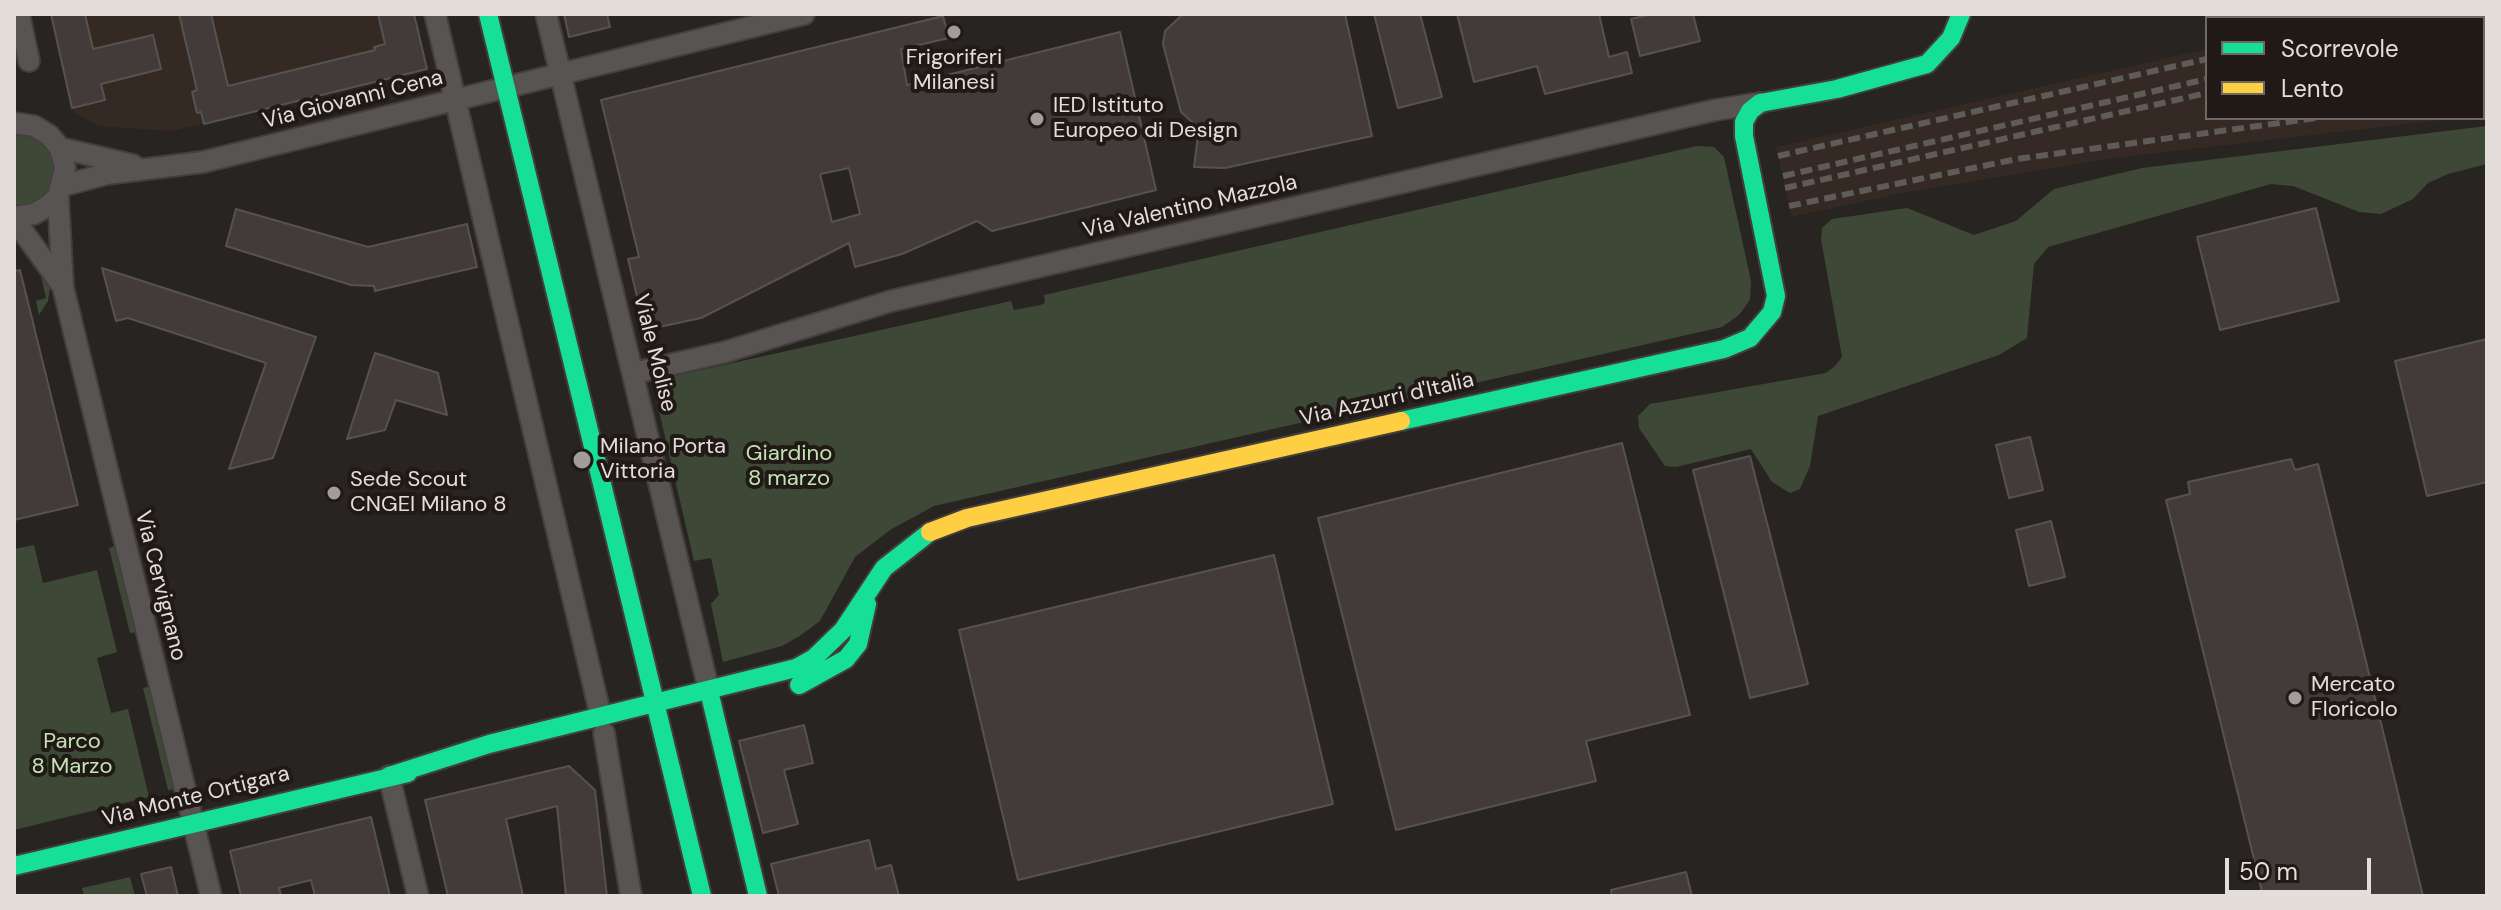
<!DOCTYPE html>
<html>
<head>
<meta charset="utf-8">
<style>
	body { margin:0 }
	#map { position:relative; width:2501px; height:910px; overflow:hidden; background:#282422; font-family:"DM Sans",sans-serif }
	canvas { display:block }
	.frame { position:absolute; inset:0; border:16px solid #e4dedb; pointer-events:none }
	.legend { position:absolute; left:2205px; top:16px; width:280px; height:104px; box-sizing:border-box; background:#211916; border:2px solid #6f6865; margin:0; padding:10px 14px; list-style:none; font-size:24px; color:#e4dedb }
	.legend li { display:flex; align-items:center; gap:16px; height:40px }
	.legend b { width:40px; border:2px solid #6f6865 }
	.scale { position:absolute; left:2225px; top:858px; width:146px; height:36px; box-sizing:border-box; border:4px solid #e4dedb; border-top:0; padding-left:10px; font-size:24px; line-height:28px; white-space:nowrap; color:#e4dedb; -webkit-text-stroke:6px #211916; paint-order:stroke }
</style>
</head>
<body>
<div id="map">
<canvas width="2501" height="910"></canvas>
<div class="frame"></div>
<ul class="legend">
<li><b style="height:10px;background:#16e098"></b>Scorrevole</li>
<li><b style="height:10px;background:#ffcf43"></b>Lento</li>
</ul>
<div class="scale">50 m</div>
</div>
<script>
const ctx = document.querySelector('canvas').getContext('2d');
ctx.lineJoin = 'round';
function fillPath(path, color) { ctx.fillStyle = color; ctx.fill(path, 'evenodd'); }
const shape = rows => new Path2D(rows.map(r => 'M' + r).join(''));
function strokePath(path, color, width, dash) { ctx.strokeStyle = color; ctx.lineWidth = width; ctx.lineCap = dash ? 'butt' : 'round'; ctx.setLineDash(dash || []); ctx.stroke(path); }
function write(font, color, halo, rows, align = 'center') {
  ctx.font = font + ' "DM Sans",sans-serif'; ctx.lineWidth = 8; ctx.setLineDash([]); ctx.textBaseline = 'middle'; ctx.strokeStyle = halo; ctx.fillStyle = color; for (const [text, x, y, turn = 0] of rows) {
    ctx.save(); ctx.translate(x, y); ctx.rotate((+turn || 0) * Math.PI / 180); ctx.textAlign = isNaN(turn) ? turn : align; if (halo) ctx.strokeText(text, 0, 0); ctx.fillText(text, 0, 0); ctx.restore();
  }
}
fillPath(shape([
	[51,14,414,14,427,69,172,131,98,126,73,111],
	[2363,14,2487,14,2487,114,2483,114,2483,18,2345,18],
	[2207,49,2207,118,2459,118,2114,158,1902,193,1792,217,1776,147]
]), '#352923');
fillPath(shape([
	[2487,126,2487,164,2448,174,2428,183,2413,199,2381,214,2359,212,2293,186,2271,184,2048,247,2034,264,2027,338,1999,355,1818,416,1810,466,1800,489,1790,493,1772,482,1751,449,1676,467,1665,466,1639,428,1638,416,1650,404,1826,373,1835,366,1842,357,1821,239,1822,228,1832,219,1907,208,1974,235,2016,221,2054,189,2142,168],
	[14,132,29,134,41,140,50,150,56,175,44,199,34,205,14,208],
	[1697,146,1714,147,1724,157,1751,281,1750,300,1739,315,1722,327,934,506,890,530,855,557,820,621,801,635,782,646,723,662,711,604,719,595,711,558,694,561,652,381,1011,301,1014,310,1040,305,1045,303,1044,295],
	[33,250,46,272,50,288,48,301,39,315,36,301,46,298,36,256,25,258],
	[34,545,43,583,97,570,117,652,97,658,111,713,128,709,149,797,14,830,14,549],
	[116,546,137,632,130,633,109,548],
	[151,686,175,789,168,790,143,688],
	[130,877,135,896,84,896,82,888]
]), '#3d4936');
const building = shape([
	[51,14,85,14,93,49,153,35,161,69,101,84,105,100,72,108,51,14],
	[179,14,211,14,228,86,375,50,374,47,385,44,378,14,414,14,427,69,204,124,201,112,197,113,192,92,197,90,179,14],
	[564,14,607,14,610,27,569,37,564,14],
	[1183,14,1345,14,1372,136,1225,168,1194,167,1199,128,1181,112,1163,44,1165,31,1183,14],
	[1374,14,1420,14,1442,97,1398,108,1374,14],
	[1457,14,1599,14,1609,57,1627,52,1632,73,1545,94,1537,66,1474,82,1457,14],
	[1652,14,1693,14,1700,41,1640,56,1631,19,1652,14],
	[943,16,949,38,901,49,907,85,1120,32,1156,190,992,231,977,221,902,254,855,267,849,243,701,318,645,330,628,259,639,257,601,100,943,16],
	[849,168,860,214,832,222,820,174,849,168],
	[2316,208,2339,301,2220,330,2197,237,2316,208],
	[236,209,368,247,467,224,477,267,375,291,374,286,351,285,226,246,236,209],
	[102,268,316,337,273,458,229,469,266,363,128,318,116,321,102,268],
	[20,270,78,505,14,520,14,271,20,270],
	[2487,339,2487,482,2427,496,2395,361,2487,339],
	[375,353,438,373,447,415,396,400,385,430,347,439,375,353],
	[2030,437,2043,490,2009,498,1996,445,2030,437],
	[1622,443,1690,715,1586,741,1596,781,1396,830,1318,518,1622,443],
	[1750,456,1808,684,1750,698,1693,470,1750,456],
	[2291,459,2295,470,2318,464,2423,896,2263,896,2166,500,2190,494,2188,482,2291,459],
	[2051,521,2065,577,2029,586,2016,530,2051,521],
	[1274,555,1333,804,1018,880,959,630,1274,555],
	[804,725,813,763,784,770,798,824,763,833,739,741,804,725],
	[569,766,595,790,607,896,566,896,557,806,506,819,523,896,448,896,425,800,569,766],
	[371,817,390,896,315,896,311,880,279,888,281,896,241,896,230,851,371,817],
	[869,840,876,869,891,865,899,896,779,896,771,864,869,840],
	[171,867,178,896,147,896,141,874,171,867],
	[1686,872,1692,896,1612,896,1611,890,1686,872]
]);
fillPath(building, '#423b39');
strokePath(building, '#565250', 2);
const street = shape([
	[19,14,29,61],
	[435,14,601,717],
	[546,14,709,691],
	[14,123,34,126,49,135,60,148,65,168,58,196,49,205,34,214,14,217],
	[60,148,133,165],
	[62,186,106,174,203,162,804,14],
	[58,196,63,287,211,896],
	[14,219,61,284],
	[634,373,725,352,891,301,1715,110,1760,103],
	[604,733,631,896],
	[389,776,418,896]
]);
const fast = shape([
	[488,14,702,896],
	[1401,421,1724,349,1750,338,1772,312,1776,296,1744,136,1744,122,1750,111,1760,103,1837,89,1927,64,1951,38,1961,14],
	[799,685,846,659,858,644,867,604],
	[709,691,758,896],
	[389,776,489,744,796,668,814,658,843,630,884,568,930,532],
	[14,866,408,773]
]);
const slow = shape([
	[930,532,967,518,1401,421]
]);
strokePath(street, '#433f3d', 24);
strokePath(fast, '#433f3d', 22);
strokePath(slow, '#433f3d', 22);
strokePath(street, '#575453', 20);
strokePath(fast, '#16e098', 18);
strokePath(slow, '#ffcf43', 18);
strokePath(shape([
	[2390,18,2407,14],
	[2481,18,2487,17],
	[2483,31,2487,30],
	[2483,93,2487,92],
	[1778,156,2207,59],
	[1783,176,2207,79],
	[1785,188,2207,93],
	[1789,206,2017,159,2316,118]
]), '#5e5b59', 6, [12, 6]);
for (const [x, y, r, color] of [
	[954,32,8,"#a29d9a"],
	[1037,119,8,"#a29d9a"],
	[582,460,10,"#a29d9a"],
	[334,493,8,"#a29d9a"],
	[2295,698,8,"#a29d9a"]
]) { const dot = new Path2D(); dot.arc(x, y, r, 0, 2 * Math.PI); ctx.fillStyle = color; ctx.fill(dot); strokePath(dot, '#211916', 3); }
write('22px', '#e4dedb', '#211916', [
	["Frigoriferi",954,58,"center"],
	["Milanesi",954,83,"center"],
	["IED Istituto",1053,106],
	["Europeo di Design",1053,131],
	["Milano Porta",600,447],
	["Vittoria",600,472],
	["Sede Scout",350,480],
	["CNGEI Milano 8",350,505],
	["Mercato",2311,685],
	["Floricolo",2311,710]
], 'left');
write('22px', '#e4dedb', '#211916', [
	["Via Giovanni Cena",353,100,-14],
	["Via Valentino Mazzola",1190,207,-13],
	["Viale Molise",654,353,76],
	["Via Azzurri d'Italia",1387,400,-13],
	["Via Cervignano",160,586,76],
	["Via Monte Ortigara",196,797,-14]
]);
write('22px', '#c3e3b4', '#211916', [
	["Giardino",789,454],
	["8 marzo",789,479],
	["Parco",72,742],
	["8 Marzo",72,767]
]);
</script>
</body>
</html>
